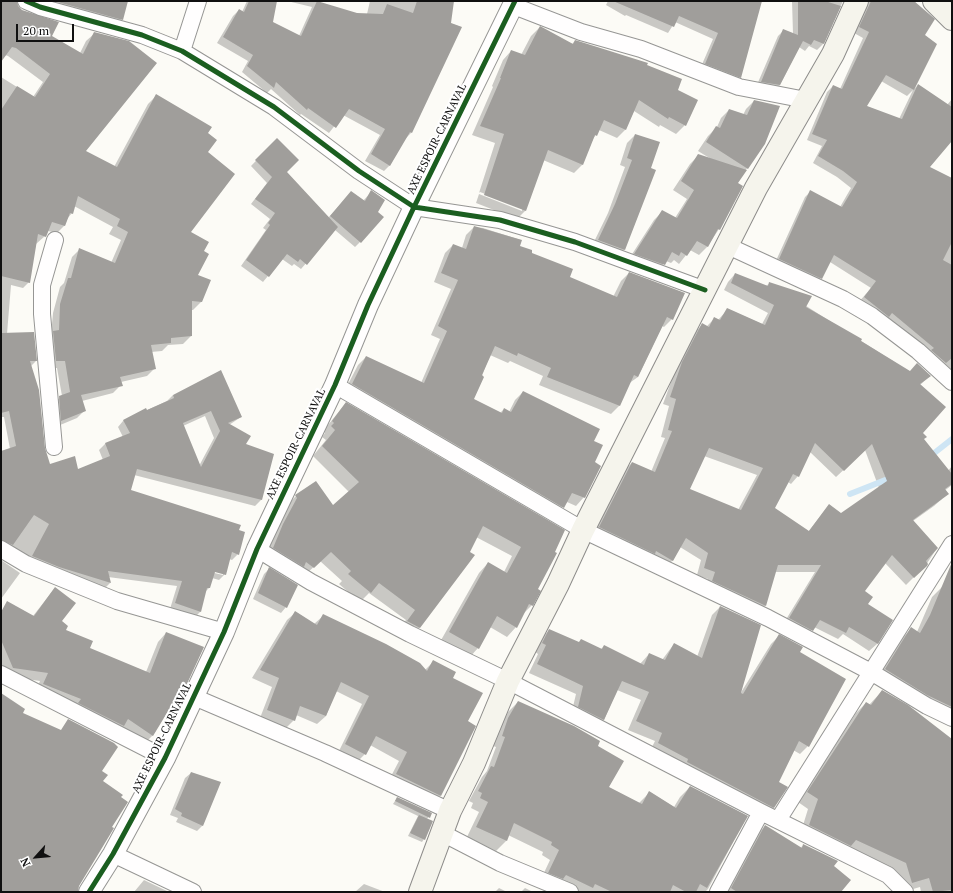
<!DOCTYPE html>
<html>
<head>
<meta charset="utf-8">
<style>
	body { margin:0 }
	#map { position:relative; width:953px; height:893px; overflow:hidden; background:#fcfbf6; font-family:"PT Serif",serif }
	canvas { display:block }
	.frame { position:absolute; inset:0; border:2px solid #101010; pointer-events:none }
	.north { position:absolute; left:16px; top:837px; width:40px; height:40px; -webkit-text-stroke:3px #fff; paint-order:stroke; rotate:243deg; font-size:11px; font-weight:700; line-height:16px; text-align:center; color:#101010 }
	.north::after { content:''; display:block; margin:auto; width:14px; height:18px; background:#101010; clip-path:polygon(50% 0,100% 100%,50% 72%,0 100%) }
	.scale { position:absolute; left:16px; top:24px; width:58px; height:18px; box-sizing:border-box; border:2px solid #101010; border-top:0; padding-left:5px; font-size:12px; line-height:14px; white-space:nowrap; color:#101010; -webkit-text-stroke:3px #fff; paint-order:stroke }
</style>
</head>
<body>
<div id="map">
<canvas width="953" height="893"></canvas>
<div class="frame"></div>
<div class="north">N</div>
<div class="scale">20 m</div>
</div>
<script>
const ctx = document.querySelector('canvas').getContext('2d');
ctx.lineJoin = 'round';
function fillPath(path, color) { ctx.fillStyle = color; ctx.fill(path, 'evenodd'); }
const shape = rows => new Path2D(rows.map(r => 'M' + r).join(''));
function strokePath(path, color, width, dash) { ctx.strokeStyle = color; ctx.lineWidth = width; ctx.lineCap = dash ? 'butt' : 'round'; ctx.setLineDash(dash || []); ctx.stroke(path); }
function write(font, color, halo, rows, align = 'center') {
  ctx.font = font + ' "PT Serif",serif'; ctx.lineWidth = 4; ctx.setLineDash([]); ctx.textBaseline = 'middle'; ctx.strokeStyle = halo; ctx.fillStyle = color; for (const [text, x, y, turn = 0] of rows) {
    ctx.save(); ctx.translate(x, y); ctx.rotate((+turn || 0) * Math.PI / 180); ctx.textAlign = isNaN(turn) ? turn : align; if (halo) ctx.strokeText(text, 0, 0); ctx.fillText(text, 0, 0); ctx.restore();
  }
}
fillPath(shape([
	[1,1,16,1,22,11,50,36,80,53,86,41,95,33,85,152,114,167,148,104,156,96,207,134,207,152,190,232,203,251,196,275,201,302,193,310,191,310,191,336,183,344,168,345,162,351,151,352,155,368,147,376,121,382,121,385,113,393,82,401,85,410,77,418,53,428,51,405,62,396,57,368,48,368,53,313,60,287,64,283,72,257,80,249,111,263,121,240,109,234,113,227,74,206,72,213,67,219,65,225,57,233,48,231,45,236,36,244,29,282,23,288,11,285,7,334,36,361,31,366,44,448,49,465,77,470,103,460,99,450,105,444,123,437,118,427,123,421,167,401,173,395,241,417,229,425,245,444,261,500,255,506,134,475,130,491,238,531,238,554,232,560,229,559,225,574,219,580,212,578,209,588,205,592,200,612,194,618,170,609,177,586,108,577,110,583,104,589,1,548,1,453,10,449,4,417,1,417,1,77,33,97,43,82,8,56,5,55,1,61],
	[205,416,214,438,199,466,183,426],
	[210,570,223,573,223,575,210,572],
	[24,1,127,1,122,19,114,27],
	[247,1,276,1,272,22,299,36,312,7,287,1,319,1,319,3,357,14,367,14,370,1,453,1,450,23,461,27,411,133,405,139,390,165,384,171,365,161,380,135,343,115,329,133,301,114,300,115,271,89,267,93,242,72,248,61,217,43,233,16,239,10,242,12],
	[608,1,761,1,740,77,734,83,700,69,713,39,675,22,668,33,626,15,625,16,606,5],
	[792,1,843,1,823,44,817,50,809,46,805,51,799,47,780,85,774,91,756,87,778,36,784,30,793,34],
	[867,1,916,1,915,3,924,35,936,44,913,90,907,96,881,81,866,106,899,119,913,90,918,85,947,105,952,99,952,140,928,167,952,180,952,376,858,303,871,288,830,262,821,278,815,284,774,265,805,197,811,191,840,207,851,188,837,177,813,163,822,146,807,140,827,92,833,86,840,89,863,38,854,33],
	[540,27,572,44,575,41,646,66,676,91,685,125,676,134,660,125,659,127,634,111,625,130,617,138,599,130,593,139,582,165,574,173,543,160,525,211,517,219,476,203,479,194,522,211,522,208,480,192,479,193,495,143,472,135,493,87,492,86,503,60,511,51,521,55,531,36],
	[754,101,764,143,737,183,719,229,707,247,699,255,690,250,679,264,674,260,671,263,666,261,656,273,627,262,654,220,662,212,675,218,687,199,673,190,690,164,698,156,711,159,698,151,708,136,717,127,721,118,729,110,743,115,746,109],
	[635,135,650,169,655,170,624,250,616,257,591,248,608,213,625,167,620,165,627,143],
	[277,139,285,172,328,218,346,198,363,201,371,192,360,242,355,247,335,230,301,269,294,264,292,266,282,259,263,282,241,266,266,230,263,228,270,219,251,204,267,183,251,166],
	[474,227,483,228,521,240,519,247,568,278,613,297,621,281,629,273,672,319,664,327,662,326,638,377,628,384,619,406,611,414,539,385,543,376,510,361,508,363,490,355,473,399,500,413,504,409,509,412,515,400,523,392,593,441,594,463,584,497,576,506,567,502,555,516,344,392,358,365,366,357,421,383,440,339,431,335,451,289,434,282,445,253,453,245,462,248,466,235],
	[735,274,766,286,770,283,910,372,930,376,920,385,921,433,923,439,948,471,952,466,952,485,939,495,942,499,934,506,913,521,937,548,926,565,906,585,885,563,863,592,867,604,891,621,877,644,869,651,843,634,838,639,814,627,805,638,782,626,815,572,775,572,765,606,758,613,706,589,708,579,697,575,701,560,680,547,673,560,665,568,592,534,624,470,632,463,651,472,665,438,661,437,669,406,663,404,675,371,695,332,702,325,707,326,714,319,718,320,728,309,762,324,768,313,724,290,728,282],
	[865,450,879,488,841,514,829,505,808,532,774,508,788,482,791,484,798,476,810,452,836,477],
	[704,456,757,475,738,510,688,490],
	[346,403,564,531,536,589,532,605,523,614,516,627,507,637,490,627,478,648,469,658,440,642,479,573,488,563,504,572,512,556,476,537,469,552,473,555,419,628,410,637,398,631,406,620,369,593,360,602,339,584,342,581,320,561,303,577,264,558,274,535,288,508,286,506,296,496,332,507,349,492,313,456,326,440,322,437,325,433,323,431],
	[1,560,20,573,1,599],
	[269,569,286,607,281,613,253,599,264,574],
	[942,587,952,591,952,716,876,679,902,638,911,629,917,632,932,597],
	[55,588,64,631,88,648,146,672,158,642,166,633,203,648,179,699,169,707,153,735,144,744,35,693,40,681,5,676,1,668,1,611,16,607,33,616],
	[720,607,740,694,771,644,779,636,798,653,808,746,800,754,793,750,778,783,774,807,765,816,650,751,655,741,628,730,641,700,617,690,604,720,595,728,571,715,576,694,529,673,538,654,534,651,541,639,549,630,578,643,600,650,604,646,640,664,649,654,662,660,674,644,697,657,712,615],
	[296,612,314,624,323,616,425,670,433,662,451,678,466,722,475,726,440,796,432,804,388,782,399,761,370,745,365,754,357,762,338,753,362,704,336,691,326,716,317,724,296,715,294,720,286,728,260,718,272,687,252,678,287,620],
	[882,691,952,753,952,892,921,892,920,887,903,892,897,872,846,850,800,835,808,809,798,802,856,713,866,703,869,705],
	[518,702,599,741,596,747,608,787,639,803,650,792,674,807,680,797,690,787,747,816,708,889,705,892,572,892,542,877,550,860,542,855,543,852,508,835,506,841,496,851,467,837,479,812,471,808,473,803,469,801,482,777,487,771,496,747,493,746,499,729,508,712],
	[191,773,203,825,197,831,176,822,178,818,170,815,185,778],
	[397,798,431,814,427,819,424,839,422,842,408,836,418,816,393,804],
	[765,826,800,848,804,845,832,866,840,892,726,892,759,832],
	[144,880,169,892,134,892],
	[364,884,385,892,355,892],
	[499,888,507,892,495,892],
	[525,888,533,892,521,892]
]), '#0003');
strokePath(shape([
	[928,458,952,439],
	[850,494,893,477]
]), '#cee5f4', 6);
fillPath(shape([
	[1,1,17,1,18,6,22,10,59,22,52,36,83,54,94,32,129,41,157,63,86,151,117,167,156,94,212,127,208,133,217,140,208,152,235,174,191,232,209,242,204,251,209,254,198,275,211,280,202,302,192,301,192,336,171,338,171,343,151,345,156,369,120,377,123,386,81,395,86,411,61,421,59,396,70,392,65,361,56,361,53,331,59,330,60,304,68,278,71,278,79,248,115,263,128,232,117,226,120,219,78,196,73,214,70,213,65,226,52,222,46,237,38,234,30,283,1,276,1,110,17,86,35,97,50,74,16,48,12,47,1,62],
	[54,1,128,1,123,20],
	[249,1,277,1,273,22,301,36,317,1,357,13,383,14,387,4,413,13,417,1,454,1,451,23,462,27,412,133,410,132,390,166,371,154,385,129,349,109,336,128,308,108,307,110,276,82,274,88,247,66,253,55,223,37,239,9,244,12],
	[613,1,762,1,741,78,705,64,718,33,679,16,674,27],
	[798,1,825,1,841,6,824,44,814,40,811,45,803,41,780,85,761,82,783,29,798,35],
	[871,1,914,1,935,19,925,35,937,44,914,90,886,75,867,106,902,119,918,84,952,107,952,141,930,167,952,178,952,242,943,260,952,265,952,358,946,363,931,350,934,348,892,313,889,317,864,297,876,281,834,255,822,279,779,259,810,190,842,207,857,182,843,171,818,156,827,140,812,134,833,85,842,89,869,32,859,27],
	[540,26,573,44,575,40,648,63,647,65,682,79,678,90,698,100,686,126,669,117,668,119,639,100,626,130,604,120,597,136,595,135,583,165,548,150,526,211,484,195,504,134,480,126,501,78,500,78,511,50,525,55],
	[754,100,780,106,765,144,748,169,706,142,716,126,720,128,729,109,747,115],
	[635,134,660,142,651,168,656,170,625,250,598,240,615,204,632,160,627,158],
	[277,138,299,160,287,172,338,227,307,265,300,259,298,262,287,254,269,277,246,260,270,225,268,223,275,213,255,199,272,177,255,160],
	[698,154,747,170,738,183,743,186,720,230,718,229,708,247,697,241,687,256,681,252,679,256,672,252,665,265,634,254,662,210,677,218,694,190,681,181],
	[371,190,385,200,378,212,384,217,361,243,330,216,351,191,365,201],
	[474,226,522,240,520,246,532,250,532,253,573,269,570,277,617,297,629,272,685,293,673,320,667,317,638,377,634,375,620,406,547,377,551,368,518,353,517,356,495,346,482,375,484,377,474,399,502,413,504,408,511,412,523,391,600,429,594,441,603,445,595,462,601,466,585,498,572,493,564,508,352,384,366,356,424,383,447,331,438,326,458,280,441,273,453,244,466,249],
	[735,273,768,286,769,282,812,296,806,307,862,339,861,341,910,371,917,363,931,376,920,384,946,407,923,433,927,437,924,439,952,474,952,484,945,489,949,494,913,520,938,548,926,561,928,564,927,566,914,578,892,555,865,591,873,597,868,604,893,620,878,644,849,627,846,633,820,620,813,631,789,618,821,565,778,565,766,606,712,581,715,572,704,568,708,553,686,538,673,561,656,551,655,554,599,527,632,462,655,472,672,431,668,430,676,399,670,397,682,362,702,323,709,327,714,317,720,320,727,308,765,325,774,305,731,283],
	[815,443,844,471,872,444,887,481,841,513,829,504,809,531,775,508,793,474,799,477],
	[709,448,763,468,741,510,690,489],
	[34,332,37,361,30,361,39,390,45,448,50,464,75,456,78,469,110,456,105,443,130,433,123,420,146,408,147,410,174,398,173,395,221,370,242,417,228,423,251,436,246,444,274,454,262,500,137,469,131,490,241,525,239,530,245,532,239,555,232,552,226,575,215,572,210,588,207,588,201,612,175,603,182,581,108,571,111,583,59,567,32,556,49,524,34,515,13,545,1,540,1,451,16,446,9,411,1,413,1,333],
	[211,411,220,431,201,467,183,423],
	[346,402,565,530,555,552,557,553,538,589,541,591,533,606,529,604,517,628,497,616,479,649,449,632,488,562,507,573,521,547,483,526,470,552,475,555,420,628,407,621,415,610,379,583,371,593,348,574,351,571,331,552,314,568,306,562,304,567,273,548,283,524,297,498,295,495,316,481,333,505,359,482,322,446,335,430,331,426,334,423,332,421],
	[952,562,952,707,927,695,885,669,911,627,920,633,930,615],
	[269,567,298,585,287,608,258,593],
	[55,587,76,603,62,621,68,626,66,630,93,641,90,648,150,673,166,632,204,647,180,699,176,698,153,736,128,719,124,726,78,703,81,699,43,684,48,673,13,668,1,640,1,612,7,601,34,616],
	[720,606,761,625,741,693,743,694,779,634,803,647,800,652,846,679,809,747,799,741,779,782,788,787,774,808,687,762,688,759,658,743,662,733,636,721,649,692,622,681,604,720,578,707,583,686,537,664,546,645,542,643,549,629,579,642,581,639,602,649,604,645,644,665,649,653,665,660,674,643,702,658],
	[295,611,317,625,323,614,386,644,420,663,427,671,433,660,456,672,453,678,483,693,468,721,476,726,441,796,396,774,407,752,376,736,366,755,345,744,369,696,341,682,326,716,300,706,295,721,267,710,279,678,260,670],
	[882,690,908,705,952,739,952,890,933,892,929,878,912,883,906,863,856,840,851,846,809,825,818,799,807,792,866,702,871,705],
	[1,693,25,709,23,713,61,730,68,719,114,743,118,747,102,771,108,775,103,781,123,795,121,797,128,802,112,827,114,828,79,886,78,892,1,892],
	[518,701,574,726,600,741,598,746,624,761,609,787,642,804,649,791,676,808,690,786,748,816,707,888,700,884,696,892,686,892,673,885,670,892,612,892,595,884,593,888,566,875,563,879,548,873,559,850,551,845,552,842,514,823,507,841,476,827,488,802,480,798,482,793,478,791,491,766,494,767,505,737,502,736,508,718],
	[191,772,221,782,203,826,181,816,182,813,175,809],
	[397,797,432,813,430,818,395,801],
	[419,815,433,821,425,840,410,833],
	[765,825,802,848,803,844,838,861,834,866,851,880,841,892,737,892,731,888]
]), '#a09e9b');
const minor = shape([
	[26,1,40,7,142,35,182,51,274,107,359,171,414,207,500,220,575,242,705,290],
	[514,6,581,32,641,49,739,87,806,100],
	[182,51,198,1],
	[728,246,843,299,872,316,918,351,952,382],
	[335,385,583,530,768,618,871,672,927,706,952,718],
	[54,447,42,314,42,285,55,240],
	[1,549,26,564,117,601,224,632],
	[257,549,311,582,410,634,508,681,761,812,888,875,905,892],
	[1,674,165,758],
	[194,697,325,753,450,811],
	[778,820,952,544],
	[442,833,500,863,570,892],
	[113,854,193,892],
	[718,892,761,812]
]);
const tertiary = shape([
	[89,892,113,854,165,758,224,632,257,549,335,385,368,305,414,207,515,1]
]);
const secondary = shape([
	[934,1,952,19],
	[420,892,450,811,474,763,508,681,558,584,583,530,756,188,833,54,857,1]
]);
strokePath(minor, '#969694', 18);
strokePath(tertiary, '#969694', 22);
strokePath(secondary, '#8d8c8a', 24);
strokePath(minor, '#fffefe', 16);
strokePath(tertiary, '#fffefe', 20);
strokePath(secondary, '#f5f4ec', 22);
strokePath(shape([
	[26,1,40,7,142,35,182,51,274,107,359,171,414,207,500,220,575,242,705,290],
	[89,892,113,854,165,758,224,632,257,549,335,385,368,305,414,207,515,1]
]), '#1b5e20', 5);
write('11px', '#101010', '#fff', [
	["AXE ESPOIR-CARNAVAL",437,139,-64],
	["AXE ESPOIR-CARNAVAL",296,444,-64],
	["AXE ESPOIR-CARNAVAL",162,738,-64]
]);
</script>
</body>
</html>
